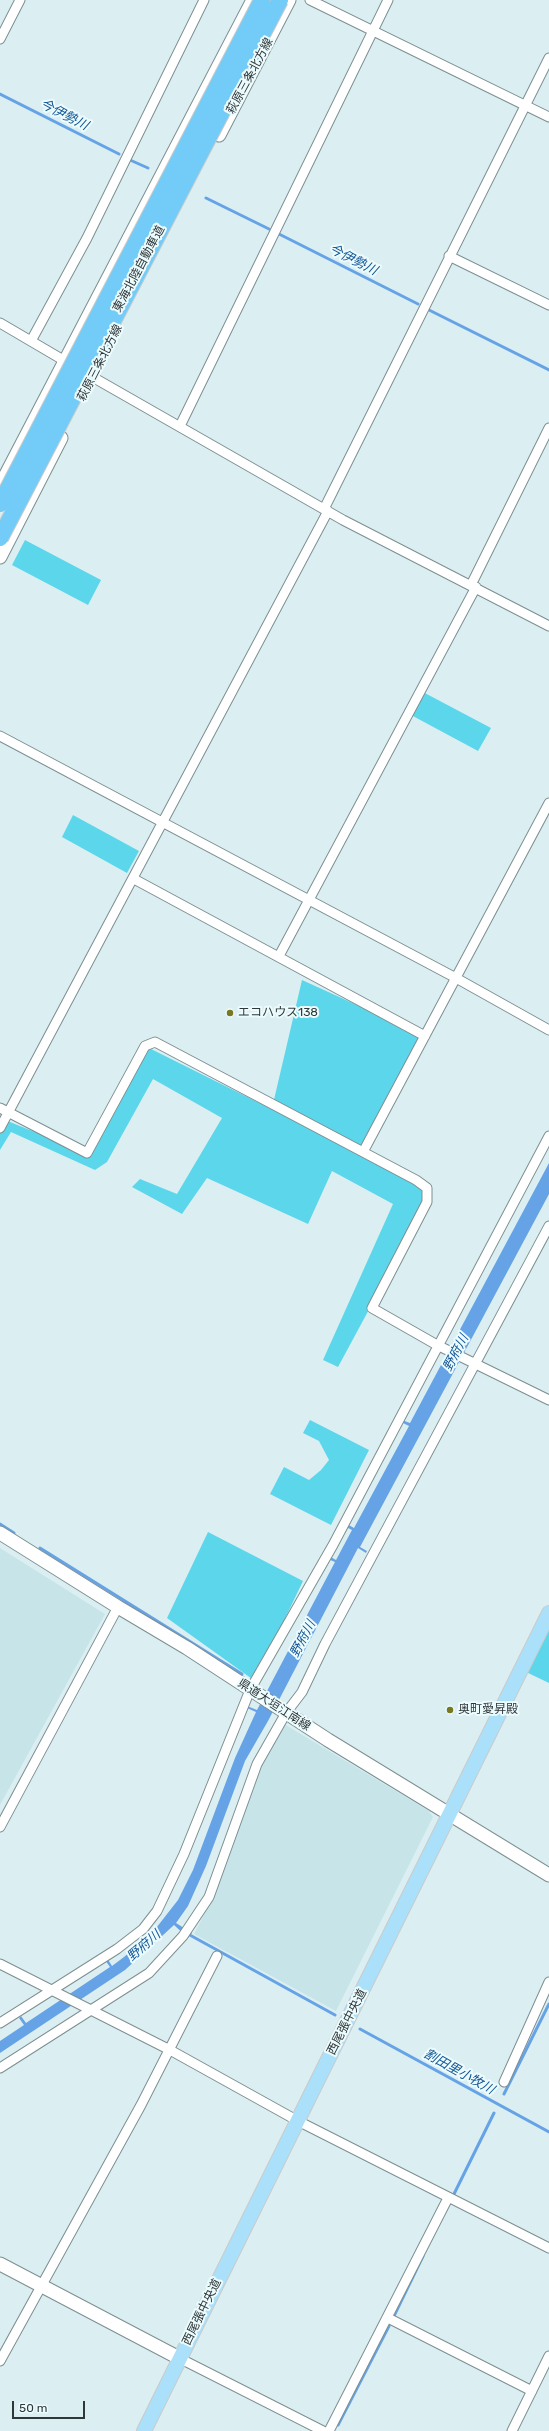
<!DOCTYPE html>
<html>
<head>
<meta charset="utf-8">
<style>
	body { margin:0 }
	#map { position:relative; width:549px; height:2431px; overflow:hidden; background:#dbeff2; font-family:Rubik,sans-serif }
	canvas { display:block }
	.scale { position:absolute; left:12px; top:2401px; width:73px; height:18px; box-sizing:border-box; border:2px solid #2f3738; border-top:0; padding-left:5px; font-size:12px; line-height:14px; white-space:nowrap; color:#2f3738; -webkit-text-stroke:3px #ecfbfe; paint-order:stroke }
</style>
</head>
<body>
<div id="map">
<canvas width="549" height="2431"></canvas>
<div class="scale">50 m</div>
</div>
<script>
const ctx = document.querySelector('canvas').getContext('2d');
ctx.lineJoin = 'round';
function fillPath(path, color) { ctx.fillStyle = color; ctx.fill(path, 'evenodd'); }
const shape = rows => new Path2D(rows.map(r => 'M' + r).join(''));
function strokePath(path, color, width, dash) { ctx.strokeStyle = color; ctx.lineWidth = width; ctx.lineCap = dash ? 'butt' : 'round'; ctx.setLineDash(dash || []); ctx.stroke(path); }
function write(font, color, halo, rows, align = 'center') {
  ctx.font = font + ' Rubik,"Noto Sans JP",sans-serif'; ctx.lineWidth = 4; ctx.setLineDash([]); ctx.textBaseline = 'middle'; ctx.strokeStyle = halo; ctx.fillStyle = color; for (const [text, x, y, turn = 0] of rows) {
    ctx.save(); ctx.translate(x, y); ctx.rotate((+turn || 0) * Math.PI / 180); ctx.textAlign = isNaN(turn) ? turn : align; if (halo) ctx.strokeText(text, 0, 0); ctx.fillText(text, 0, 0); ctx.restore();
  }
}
fillPath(shape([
	[0,1548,105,1614,0,1805],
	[284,1724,429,1811,433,1817,336,2011,194,1934,216,1891,259,1766]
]), '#c7e4e9');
fillPath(shape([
	[25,540,101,580,88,605,12,565],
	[421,691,491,728,478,751,411,715],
	[73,815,139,851,127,873,62,837],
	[302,980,425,1036,365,1148,273,1104],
	[145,1046,424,1185,427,1202,338,1367,323,1360,393,1204,332,1171,308,1224,207,1178,182,1214,132,1187,140,1179,177,1194,222,1118,153,1079,107,1162,95,1170,11,1132,0,1150,0,1133,5,1120,87,1153],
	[310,1420,369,1450,331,1525,270,1494,284,1467,309,1480,321,1470,329,1460,319,1441,303,1433],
	[208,1532,303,1581,255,1681,167,1618],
	[549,1629,549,1683,526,1672]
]), '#5bd6eb');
fillPath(shape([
	[549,1163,549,1194,360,1547,367,1551,366,1553,358,1548,268,1721,245,1761,206,1866,188,1906,176,1923,192,1933,188,1938,174,1925,125,1970,0,2053,0,2041,24,2025,19,2018,21,2016,26,2023,110,1967,105,1960,107,1958,112,1966,124,1957,153,1932,178,1900,193,1870,235,1758,256,1712,247,1708,247,1706,257,1710,335,1562,328,1559,329,1556,336,1560,352,1530,346,1527,347,1524,354,1528,409,1426,401,1422,402,1420,410,1423]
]), '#65a3e6');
strokePath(shape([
	[0,94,119,154],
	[130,160,148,168],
	[206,198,269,229],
	[279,234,418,304],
	[427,309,549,370],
	[0,1524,14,1533],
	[40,1548,242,1674],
	[188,1934,335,2015],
	[360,2029,549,2132],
	[504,2094,549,2004],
	[454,2194,494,2113],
	[393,2318,423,2256],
	[338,2425,389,2326]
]), '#65a3e6', 3);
const street = shape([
	[310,0,549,117],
	[0,39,20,0],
	[449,256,549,305],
	[0,323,70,364],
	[31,341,87,238,204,0],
	[82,371,343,520,549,626],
	[180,426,388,0],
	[324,509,549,58],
	[471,585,549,428],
	[0,736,456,978,549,1030],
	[134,879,425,1036],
	[279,956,476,587],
	[0,1108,87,1153,145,1046,155,1042,416,1180,427,1188,427,1202,372,1308,437,1345,549,1400],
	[0,1128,328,511],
	[363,1152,549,803],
	[0,1827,118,1607],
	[0,1964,170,2050,298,2121,549,2248],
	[0,2023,117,1949,143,1929,157,1911,184,1854,250,1690,333,1545,549,1136],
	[0,2068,149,1973,183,1936,209,1897,257,1764,286,1713,302,1692,325,1644,549,1226],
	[504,2082,549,1982],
	[388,2318,532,2391],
	[179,2358,323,2431],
	[0,2361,141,2105,217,1956],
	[329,2431,448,2198],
	[512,2431,549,2356]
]);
const secondary = shape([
	[219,135,289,0],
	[0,486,253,0],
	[0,557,61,438],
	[0,1533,118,1607,187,1648,328,1740,549,1875],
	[0,2264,179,2358]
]);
const primary = shape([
	[144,2431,549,1613]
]);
strokePath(street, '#7d8f92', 11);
strokePath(secondary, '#7d8f92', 15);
strokePath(primary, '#c9cbcb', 16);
strokePath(street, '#fff', 9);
strokePath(secondary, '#fff', 13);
strokePath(primary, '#aae0fa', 14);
const highwayBridge = shape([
	[0,504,262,0],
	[0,538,280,0]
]);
strokePath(highwayBridge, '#c9cbcb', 18, []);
strokePath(highwayBridge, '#72ccf7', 16);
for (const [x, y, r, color] of [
	[230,1013,4,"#77781f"],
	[450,1710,4,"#77781f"]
]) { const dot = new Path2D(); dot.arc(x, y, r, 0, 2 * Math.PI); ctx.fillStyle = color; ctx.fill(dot); strokePath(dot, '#ecfbfe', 1.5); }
write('12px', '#2f3738', '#ecfbfe', [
	["萩原三条北方線",250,76,-62],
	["東海北陸自動車道",139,269,-62],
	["萩原三条北方線",100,363,-63],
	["県道大垣江南線",274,1705,33],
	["西尾張中央道",347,2022,-63],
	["西尾張中央道",202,2312,-64]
]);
write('12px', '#2f3738', '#ecfbfe', [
	["エコハウス138",238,1013],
	["奥町愛昇殿",458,1710]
], 'left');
write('italic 13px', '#155794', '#ecfbfe', [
	["今伊勢川",64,115,27],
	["今伊勢川",353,260,27],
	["野府川",456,1353,-62],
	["野府川",303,1639,-62],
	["野府川",144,1946,-41],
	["割田里小牧川",459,2072,29]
]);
</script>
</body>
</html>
